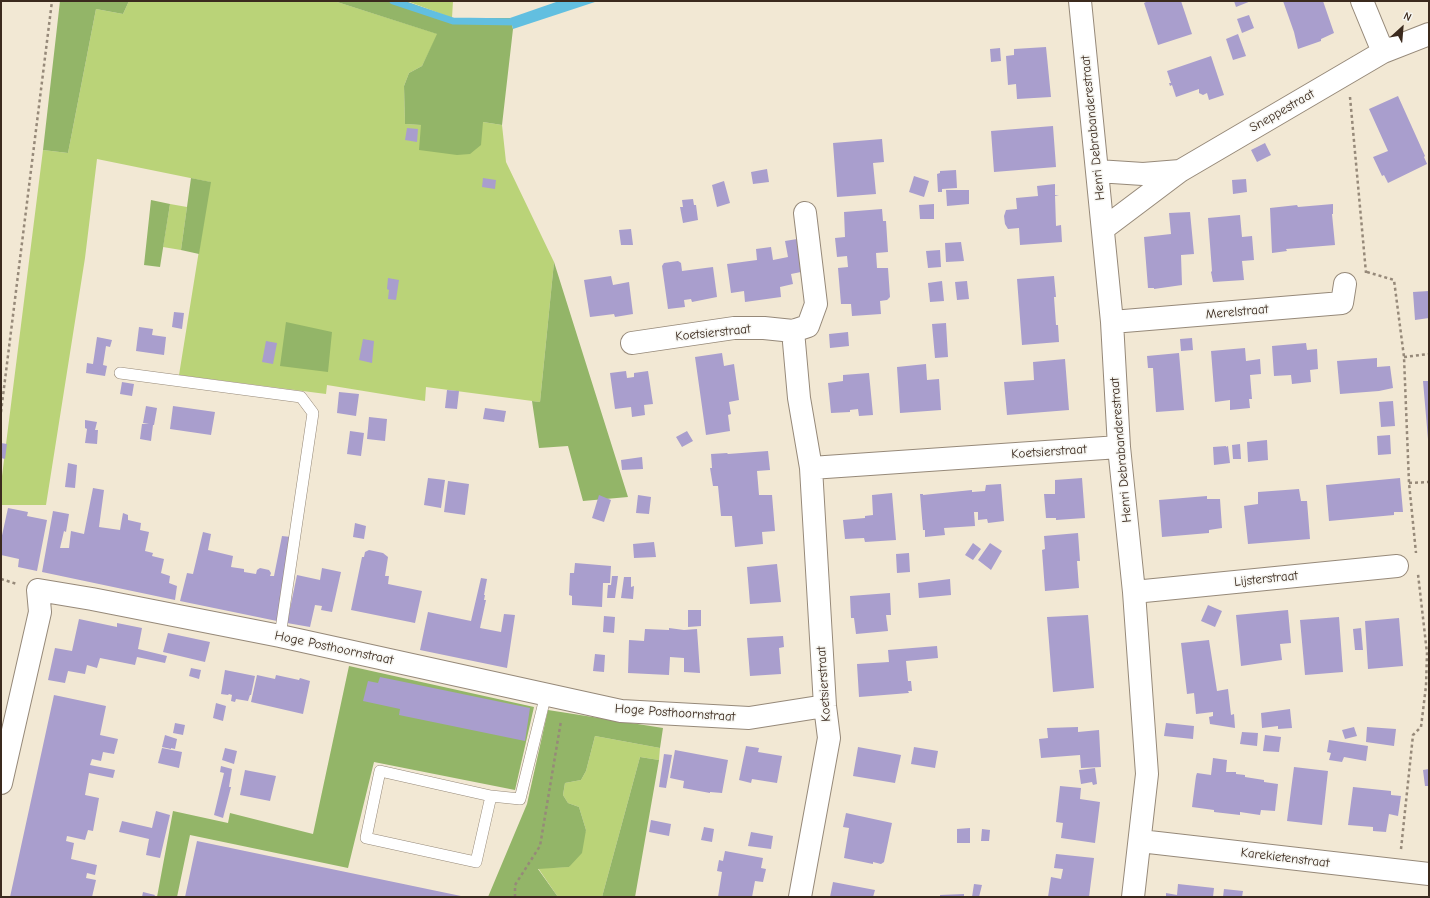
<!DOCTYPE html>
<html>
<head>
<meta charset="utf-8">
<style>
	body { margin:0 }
	#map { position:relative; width:1430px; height:898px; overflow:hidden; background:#f2e8d4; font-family:"Comic Neue",sans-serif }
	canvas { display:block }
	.frame { position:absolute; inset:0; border:2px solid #3b2a1e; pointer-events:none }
	.north { position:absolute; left:1382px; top:8px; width:40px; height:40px; -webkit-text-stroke:3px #f6f6f2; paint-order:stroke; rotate:26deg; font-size:11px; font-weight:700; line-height:16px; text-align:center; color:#3b2a1e }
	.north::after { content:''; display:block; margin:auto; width:14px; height:18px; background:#3b2a1e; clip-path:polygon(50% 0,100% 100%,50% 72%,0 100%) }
</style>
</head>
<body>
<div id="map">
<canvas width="1430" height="898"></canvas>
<div class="frame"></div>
<div class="north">N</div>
</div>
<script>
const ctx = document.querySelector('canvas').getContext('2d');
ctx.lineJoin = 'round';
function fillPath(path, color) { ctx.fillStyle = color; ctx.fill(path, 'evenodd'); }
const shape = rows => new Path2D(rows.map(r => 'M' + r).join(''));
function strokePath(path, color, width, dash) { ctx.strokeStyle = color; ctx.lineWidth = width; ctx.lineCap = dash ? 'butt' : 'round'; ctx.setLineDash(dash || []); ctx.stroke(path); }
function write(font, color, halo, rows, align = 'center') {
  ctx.font = font + ' "Comic Neue",sans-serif'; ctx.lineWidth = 3; ctx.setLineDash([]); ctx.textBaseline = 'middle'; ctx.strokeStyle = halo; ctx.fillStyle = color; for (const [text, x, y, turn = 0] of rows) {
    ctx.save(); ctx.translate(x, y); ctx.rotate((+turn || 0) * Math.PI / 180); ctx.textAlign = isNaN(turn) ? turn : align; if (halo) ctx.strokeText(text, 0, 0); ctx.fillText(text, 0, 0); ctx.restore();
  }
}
fillPath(shape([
	[129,1,334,1,438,34,422,66,409,73,404,86,405,124,421,125,483,122,502,125,506,162,554,262,540,402,426,387,425,401,327,385,326,394,179,375,210,182,97,159,85,258,46,505,1,505,1,484,43,150,68,153,96,9,123,14],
	[405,1,453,1,452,18,407,1],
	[170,204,187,207,181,250,163,247],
	[595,736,660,748,659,760,640,757,602,897,558,897,538,868,569,867,586,830,579,807,568,803,563,795,565,783,581,780,586,771]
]), '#bad378');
fillPath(shape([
	[60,1,129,1,123,14,96,9,68,153,43,150],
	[334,1,405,1,452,18,510,18,513,29,502,125,483,122,481,145,470,154,457,155,419,150,421,125,405,124,404,86,409,73,422,66,437,34],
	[191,178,211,182,199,254,181,250],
	[151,200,170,204,160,267,144,265],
	[554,262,628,497,583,501,568,446,539,448,532,401,540,402],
	[286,322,332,332,328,372,280,366],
	[349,666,534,707,515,790,374,762,348,868,190,835,177,897,157,897,173,811,228,823,230,813,313,834],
	[548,710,663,728,660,748,595,736,586,771,581,780,565,783,563,795,568,803,579,807,586,830,582,853,569,867,538,869,558,897,488,897,527,804],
	[640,757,659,760,635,897,602,897]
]), '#93b568');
fillPath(shape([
	[559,1,598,1,513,29,510,18]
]), '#62bfe0');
strokePath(shape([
	[393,1,453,21,520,22]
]), '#62bfe0', 7);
fillPath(shape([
	[1148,1,1181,1,1192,34,1158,45,1144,3],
	[1234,1,1251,1,1236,7],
	[1283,1,1323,1,1334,33,1321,39,1321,41,1298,49,1294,32],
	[1249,15,1254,28,1242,33,1237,19],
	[1238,34,1246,56,1233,60,1226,39],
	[1046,47,1051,97,1017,99,1016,84,1008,85,1006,56,1014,55,1014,49],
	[1000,48,1001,61,991,62,990,49],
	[1211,56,1224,95,1209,100,1207,93,1203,95,1199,93,1199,89,1176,97,1172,85,1170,86,1169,83,1171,83,1167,71],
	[1398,96,1425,156,1424,157,1427,164,1388,183,1384,175,1382,176,1373,157,1388,151,1369,109],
	[1053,126,1056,167,994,172,991,131],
	[407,128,418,129,417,142,405,140],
	[882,139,884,162,873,163,876,194,837,197,833,143],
	[1265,143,1271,155,1257,162,1251,150],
	[767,169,769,182,753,184,751,172],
	[956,170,957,188,942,189,942,192,938,192,937,174,940,173,940,171],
	[914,176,929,181,924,197,909,192],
	[483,178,496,180,495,189,482,187],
	[1246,179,1247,192,1233,194,1232,180],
	[724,181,730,203,717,207,712,185],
	[1055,184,1055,195,1059,195,1055,196,1056,226,1061,225,1062,242,1020,245,1019,228,1008,229,1005,224,1004,216,1006,210,1017,209,1016,198,1038,196,1037,186],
	[946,190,969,190,969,204,947,206],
	[693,199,694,205,696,205,698,220,683,223,680,207,683,207,682,200],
	[934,204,934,219,920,219,919,205],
	[1333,204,1333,214,1332,214,1335,245,1286,249,1287,251,1272,253,1270,208,1297,205,1298,207],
	[882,209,883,221,886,221,888,252,876,253,877,268,888,268,890,297,887,300,880,301,881,314,852,316,851,304,841,304,838,268,848,267,847,256,837,257,835,238,845,237,844,212],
	[1190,212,1194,254,1181,255,1182,285,1154,289,1154,288,1148,288,1144,237,1171,234,1169,213],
	[1240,215,1242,237,1252,236,1254,260,1242,261,1244,280,1213,282,1211,272,1212,271,1208,218],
	[631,229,633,245,621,245,619,230],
	[797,239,801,272,791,274,793,284,780,287,781,297,745,302,744,291,731,293,727,264,757,260,756,249,771,247,773,260,788,257,785,241],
	[961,242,964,261,946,262,945,243],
	[940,250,941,267,928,268,926,251],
	[678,261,681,263,682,271,713,267,717,297,692,302,691,299,684,300,685,307,668,309,662,266,664,263],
	[611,276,613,285,629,282,633,314,615,317,614,314,590,317,584,280],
	[1054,276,1056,297,1054,297,1056,325,1058,325,1059,342,1022,345,1017,279],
	[388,278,399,280,396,300,388,299,389,290,387,289],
	[942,281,944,301,930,302,928,283],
	[967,281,969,299,957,300,955,282],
	[1429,291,1429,318,1415,320,1413,292],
	[174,312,184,313,182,329,172,327],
	[946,323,948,357,935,358,932,324],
	[139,327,153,329,152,335,166,337,164,355,136,351],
	[848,332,849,346,830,348,829,334],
	[97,337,112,340,110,347,106,346,103,365,107,366,105,376,86,373,87,363,93,364],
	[1192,338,1193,350,1181,351,1180,339],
	[363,339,374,341,372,363,359,360],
	[266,341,277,343,273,364,262,362],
	[1306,343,1307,350,1317,349,1318,369,1310,370,1311,382,1292,384,1291,375,1274,376,1272,346],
	[1245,348,1246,361,1260,359,1261,374,1250,375,1252,399,1249,399,1250,408,1230,410,1230,400,1215,402,1211,351],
	[722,353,724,366,734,364,739,400,729,402,731,414,728,415,730,431,706,435,695,357],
	[1179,353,1184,410,1156,412,1153,368,1148,368,1147,356],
	[1377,358,1377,367,1390,366,1393,388,1379,391,1340,394,1337,361],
	[1065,359,1069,410,1007,415,1004,382,1034,380,1033,362],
	[926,364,927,380,939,379,941,410,900,413,897,367],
	[626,371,627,378,634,377,634,373,648,371,653,404,644,405,645,415,632,417,631,407,615,409,610,373],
	[869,373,873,415,859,416,858,409,850,410,850,412,831,413,828,383,843,381,843,375],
	[1423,381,1429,381,1429,439,1428,439],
	[122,382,134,384,132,396,120,394],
	[447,390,459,391,457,409,445,408],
	[339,392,359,394,356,416,337,413],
	[1393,401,1395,426,1381,427,1379,402],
	[146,406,157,408,154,425,153,425,151,441,140,439,142,424,149,424,143,423],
	[173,406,215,412,211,435,170,429],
	[485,408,506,411,504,422,483,419],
	[369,417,387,419,385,441,367,439],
	[85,420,97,422,95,430,98,430,97,444,85,443,87,429,85,428],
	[350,431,364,433,361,456,347,454],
	[687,431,693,441,682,447,676,437],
	[1390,435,1391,454,1378,455,1377,436],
	[1267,440,1268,460,1248,462,1247,442],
	[1,443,7,444,5,459,1,458],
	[1240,444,1241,459,1233,459,1232,445],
	[1226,446,1226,447,1228,446,1230,463,1214,465,1213,447],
	[768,451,770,470,757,471,759,495,772,495,775,531,762,532,763,544,735,547,732,516,721,516,718,486,713,486,710,468,712,468,711,454,727,453,728,454],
	[642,457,643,469,622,470,621,460],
	[68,463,77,465,75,488,65,487],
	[428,478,445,480,441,508,424,505],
	[1082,478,1085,518,1056,520,1056,518,1046,518,1044,494,1055,494,1055,480],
	[1400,478,1403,512,1394,512,1394,515,1329,521,1326,485],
	[448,481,469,484,465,515,444,512],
	[1001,484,1004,521,988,523,987,519,978,520,978,512,974,512,975,526,944,528,945,535,925,537,925,530,923,530,920,494,923,494,923,495,972,490,972,492,985,491,986,485],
	[93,488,104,490,99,527,120,530,123,513,128,515,128,520,141,523,140,530,149,532,145,551,153,553,152,556,164,559,161,573,170,576,169,583,177,586,175,600,42,572,53,511,69,514,66,532,64,531,60,548,69,548,71,531,84,534],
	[1299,489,1301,501,1307,501,1310,539,1248,544,1244,506,1258,504,1258,492],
	[892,493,896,540,865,542,864,538,845,539,843,520,865,518,865,516,873,515,872,495],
	[599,495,611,500,604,522,592,518],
	[638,495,651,497,649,514,636,513],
	[1207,496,1207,499,1220,499,1222,528,1209,530,1209,533,1162,537,1159,500],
	[8,508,28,512,27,516,47,520,37,571,18,567,19,559,1,555,1,540],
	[355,523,366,526,364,539,353,537],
	[203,532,211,534,208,550,233,556,231,567,244,569,244,572,256,574,257,570,260,568,269,570,271,573,270,576,274,576,282,536,291,537,277,621,180,601,187,573,193,574],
	[1078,533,1080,561,1077,561,1079,588,1045,591,1042,550,1045,549,1044,536],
	[654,542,656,557,634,558,633,544],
	[973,543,981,549,973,560,965,555],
	[990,543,1002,551,991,570,978,560],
	[369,550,383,553,388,557,385,576,389,576,388,584,422,591,415,623,351,610,362,557,364,557,365,552],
	[909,553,910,572,897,573,896,554],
	[575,563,611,566,610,583,603,583,602,607,572,605,572,596,569,595,570,573,574,573],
	[777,564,781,602,750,604,747,567],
	[322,568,341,572,332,612,321,610,322,606,315,605,310,627,287,623,297,575,320,580],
	[612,576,618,576,615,598,607,598,608,585,611,585],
	[624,577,631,577,631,587,634,586,633,599,621,598],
	[481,578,487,579,484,595,485,595,484,600,486,600,480,628,501,632,504,614,515,615,507,668,420,650,428,612,471,621],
	[950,579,951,595,919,598,918,583],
	[890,593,891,615,886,615,888,631,856,634,854,618,851,618,850,596],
	[1208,605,1222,611,1215,627,1201,621],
	[688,610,701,610,701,626,688,627],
	[1288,610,1291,643,1280,644,1282,660,1241,666,1236,615],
	[1088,615,1094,688,1053,692,1047,617],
	[604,616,615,617,614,633,603,632],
	[1339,617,1343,672,1305,675,1300,620],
	[1399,618,1403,666,1368,669,1365,621],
	[79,619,117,627,117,623,142,628,138,649,167,656,165,663,137,657,135,665,100,658,97,668,87,665,85,674,68,671,65,683,48,680,55,648,72,651],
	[669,628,684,630,697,629,700,673,684,672,684,658,670,657,669,675,628,673,629,640,644,641,645,629,669,630],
	[1361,628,1363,650,1355,650,1353,629],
	[168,633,210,642,205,662,163,652],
	[783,636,784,647,779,648,781,674,750,676,747,638],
	[1209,640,1217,691,1228,689,1231,715,1234,714,1235,728,1210,724,1209,717,1213,716,1213,712,1196,714,1194,693,1187,694,1181,643],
	[937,646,938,658,906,661,908,681,911,681,912,691,908,691,909,693,859,697,857,664,889,662,888,650],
	[595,654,605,655,604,672,593,671],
	[191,668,201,670,199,679,189,676],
	[225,670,255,676,251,695,250,695,248,701,236,699,235,702,231,701,232,695,229,694,228,695,221,694],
	[257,675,275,679,276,675,299,680,300,678,310,681,303,714,251,702],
	[380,677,530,708,525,741,399,715,400,709,363,701,368,681,378,683],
	[54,695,106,706,100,735,118,739,114,754,103,752,101,761,92,759,90,765,115,770,113,778,89,773,85,795,99,798,93,831,88,830,85,840,67,836,66,841,74,843,71,859,97,865,95,875,87,873,86,878,96,880,92,897,10,897],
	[216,703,226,706,223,721,213,718],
	[1290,709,1292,728,1278,729,1278,726,1262,728,1261,713],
	[175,723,185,725,183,735,173,733],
	[1166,723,1194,726,1193,739,1164,736],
	[1078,727,1078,732,1099,730,1101,767,1081,768,1080,755,1041,758,1039,739,1048,738,1047,728],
	[1354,727,1357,736,1345,739,1342,730],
	[1367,727,1396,729,1394,746,1366,742],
	[1242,732,1258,733,1257,746,1240,744],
	[165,735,177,739,175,749,171,748,171,749,162,747],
	[1265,735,1281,737,1279,752,1263,751],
	[1329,740,1368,746,1366,761,1344,757,1342,762,1329,760,1331,753,1327,752],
	[746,746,759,748,758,752,782,756,777,783,752,779,751,783,739,780],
	[858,747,901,755,895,783,853,776],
	[914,747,938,751,935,768,911,764],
	[162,748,182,752,179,768,158,763],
	[225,748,237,751,234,764,222,760],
	[675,750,728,760,722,793,710,792,710,793,683,788,684,781,670,778],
	[664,754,672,755,666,788,659,787],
	[1213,758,1227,760,1226,772,1236,772,1236,774,1245,775,1245,777,1264,780,1264,782,1278,784,1275,811,1261,810,1260,815,1240,812,1240,815,1214,812,1214,810,1192,807,1196,776,1197,773,1211,775],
	[221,766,232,769,229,787,231,787,223,818,214,815,224,773,220,772],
	[1294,767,1328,771,1322,825,1287,821],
	[1095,768,1097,784,1093,785,1092,782,1081,784,1079,770],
	[1429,769,1429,786,1425,786,1423,770],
	[245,770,276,776,270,801,240,795],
	[1060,786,1081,788,1080,799,1100,802,1095,843,1061,838,1063,823,1056,822],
	[1353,787,1391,791,1391,795,1401,796,1398,816,1389,814,1386,832,1373,831,1373,827,1348,825],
	[156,811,170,815,160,858,146,855,149,839,119,832,122,821,152,828],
	[846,813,892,823,884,862,881,864,873,862,873,864,844,858,849,828,843,827],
	[651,820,671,824,669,836,649,832],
	[704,827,714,829,712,842,701,840],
	[970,828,970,843,957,843,957,829],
	[982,829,990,830,989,841,981,841],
	[751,832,773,836,771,849,748,846],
	[197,841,461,896,461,897,185,897],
	[725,851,763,858,761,868,766,869,763,882,755,881,752,897,718,897,722,872,717,871,719,860,723,861],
	[1056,854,1094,858,1089,897,1048,897,1051,877,1061,879,1063,869,1054,868],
	[833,882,875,890,873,897,830,897],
	[974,884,982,885,979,897,972,897],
	[1178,884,1214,888,1213,897,1166,897,1166,893,1177,895],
	[1224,889,1243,891,1242,897,1223,897],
	[143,892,155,895,154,897,142,897],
	[964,894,964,897,940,897,940,895]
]), '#a99ecd');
const lane = shape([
	[120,373,301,397,313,413,280,636],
	[491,796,380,771,366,838,476,862,491,796,520,799,546,694]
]);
const street = shape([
	[1080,1,1112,322,1119,447,1134,592,1147,774,1133,897],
	[1362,1,1383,52],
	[1097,171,1143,174,1180,171],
	[1103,229,1180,171,1383,52,1429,34],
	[1112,322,1342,303,1345,284],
	[632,343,734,328,764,328,793,331],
	[811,468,1119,447],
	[1134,592,1397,566],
	[1,783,40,612,38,590,92,599,280,636,621,711,749,718,825,706],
	[1140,841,1429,874],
	[800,897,829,738,825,706,811,468,799,398,793,331,808,326,816,304,805,213]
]);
strokePath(lane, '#968979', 12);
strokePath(street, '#968979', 24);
strokePath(shape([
	[1350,97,1366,273],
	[1367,272,1394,280,1404,357,1409,483,1416,553],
	[1404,357,1429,354],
	[1,412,52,1],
	[1409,483,1429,482],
	[1,579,17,584],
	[1401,849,1413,735,1421,727,1426,686,1427,653,1418,574],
	[515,897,515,885,540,846,561,721]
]), '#968979', 2.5, [3, 3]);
strokePath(lane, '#fff', 11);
strokePath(street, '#fff', 22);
write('13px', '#3b2a1e', '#f6f6f2', [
	["Sneppestraat",1282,111,-30],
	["Henri Debrabanderestraat",1093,128,-96],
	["Merelstraat",1237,312,-5],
	["Koetsierstraat",713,333,-6],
	["Henri Debrabanderestraat",1121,450,-95],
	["Koetsierstraat",1049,452,-4],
	["Lijsterstraat",1266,579,-6],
	["Hoge Posthoornstraat",334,648,12],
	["Koetsierstraat",824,684,-94],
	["Hoge Posthoornstraat",675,713,4],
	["Karekietenstraat",1285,858,7]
]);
</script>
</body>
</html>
